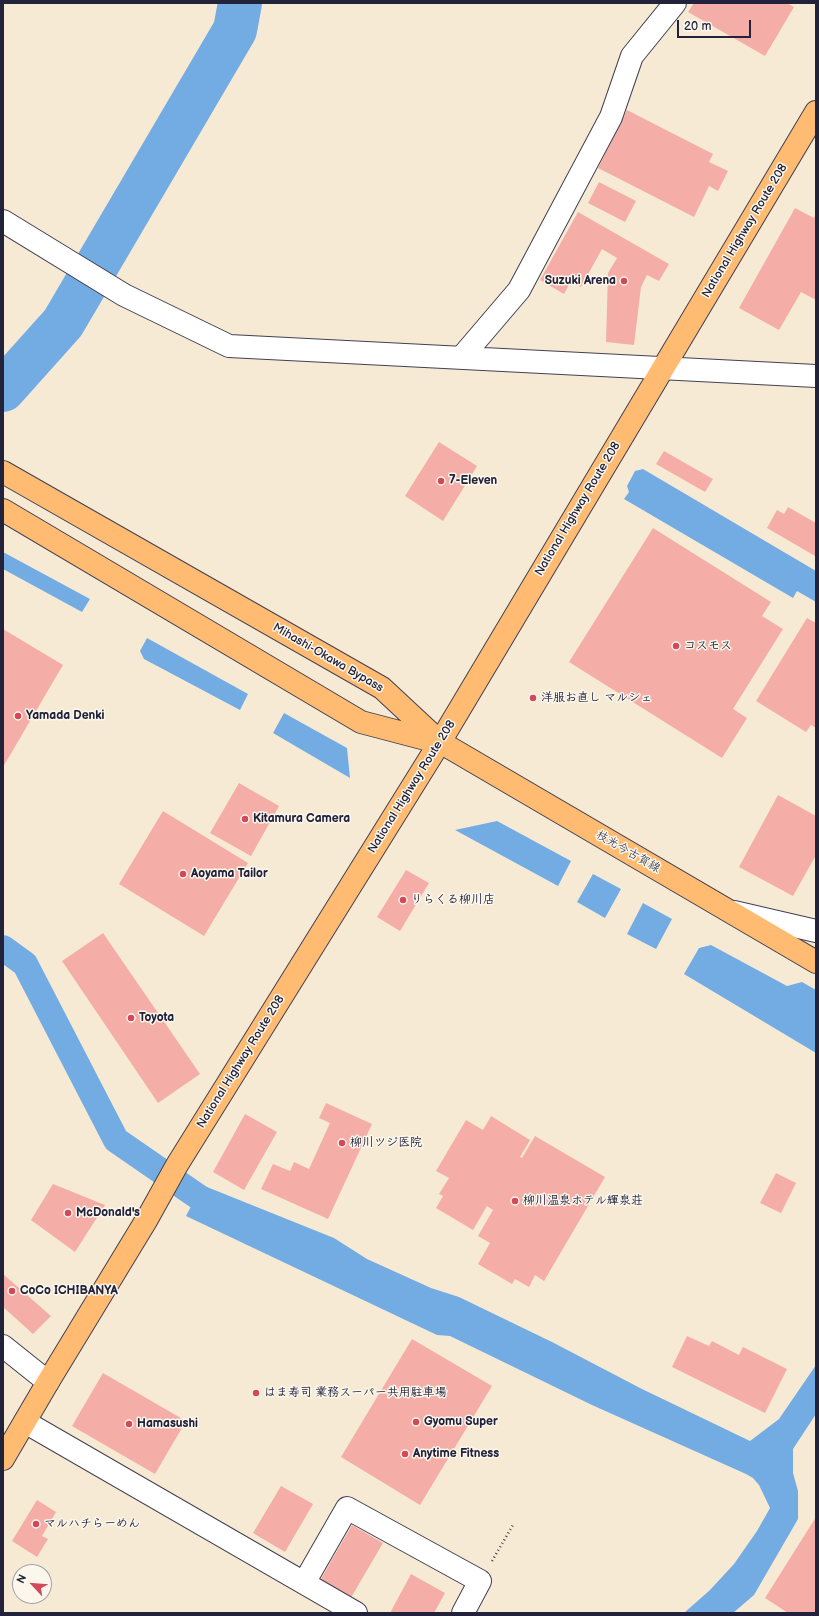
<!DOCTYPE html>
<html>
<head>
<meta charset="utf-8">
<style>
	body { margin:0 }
	#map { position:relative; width:819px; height:1616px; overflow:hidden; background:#f7ead5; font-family:"Balsamiq Sans",sans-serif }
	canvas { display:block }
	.frame { position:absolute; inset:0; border:4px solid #22223b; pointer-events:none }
	.north { position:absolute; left:12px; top:1564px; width:40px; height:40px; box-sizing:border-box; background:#fbf7ec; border:1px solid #a4a2a5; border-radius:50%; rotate:296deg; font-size:11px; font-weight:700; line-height:16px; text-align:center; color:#22223b }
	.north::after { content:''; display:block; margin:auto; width:14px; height:18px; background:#d1495b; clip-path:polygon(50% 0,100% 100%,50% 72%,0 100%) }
	.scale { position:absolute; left:677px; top:20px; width:74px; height:18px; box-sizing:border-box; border:2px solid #22223b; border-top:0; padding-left:5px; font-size:12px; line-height:14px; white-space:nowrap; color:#22223b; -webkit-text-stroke:3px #fbf7ec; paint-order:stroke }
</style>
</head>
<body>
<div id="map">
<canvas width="819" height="1616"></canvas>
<div class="frame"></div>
<div class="north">N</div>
<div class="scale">20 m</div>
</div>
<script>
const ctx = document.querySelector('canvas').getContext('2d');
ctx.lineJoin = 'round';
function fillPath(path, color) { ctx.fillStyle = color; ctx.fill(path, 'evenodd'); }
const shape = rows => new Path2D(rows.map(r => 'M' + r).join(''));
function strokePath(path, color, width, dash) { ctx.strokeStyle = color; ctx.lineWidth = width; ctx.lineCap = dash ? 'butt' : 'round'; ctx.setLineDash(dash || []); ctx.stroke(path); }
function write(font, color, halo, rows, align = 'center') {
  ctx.font = font + ' "Balsamiq Sans","Klee One",sans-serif'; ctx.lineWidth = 3; ctx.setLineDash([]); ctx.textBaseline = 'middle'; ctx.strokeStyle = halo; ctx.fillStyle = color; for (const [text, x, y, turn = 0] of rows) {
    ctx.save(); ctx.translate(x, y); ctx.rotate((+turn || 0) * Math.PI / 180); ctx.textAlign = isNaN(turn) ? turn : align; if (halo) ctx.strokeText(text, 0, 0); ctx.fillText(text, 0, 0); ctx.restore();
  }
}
fillPath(shape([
	[643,469,816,571,816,602,797,591,793,598,624,499,629,492,627,486,635,471],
	[3,552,90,599,82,612,3,569],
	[147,638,248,694,240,710,144,659,140,651],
	[284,713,347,748,350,778,273,733],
	[497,821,571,861,558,886,455,830],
	[593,874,621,889,605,918,577,902],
	[643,903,672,919,656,949,627,934],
	[711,945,787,986,802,982,816,990,816,1053,684,974,699,948],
	[202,1185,334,1238,367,1259,431,1288,459,1297,552,1342,642,1389,750,1441,779,1419,816,1365,816,1414,793,1449,793,1473,798,1491,798,1519,754,1595,733,1613,684,1613,710,1590,734,1564,757,1531,770,1508,759,1485,753,1478,746,1474,592,1405,450,1336,437,1335,186,1216]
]), '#73ace3');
strokePath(shape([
	[3,948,25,964,116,1140,226,1216]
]), '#73ace3', 26);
strokePath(shape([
	[3,390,63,323,235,30,240,3]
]), '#73ace3', 44);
fillPath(shape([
	[694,3,787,3,794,7,765,56,688,12],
	[627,110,713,154,709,162,728,171,718,191,709,186,694,217,598,168],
	[599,182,636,201,625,222,588,203],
	[795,208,814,218,816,214,816,300,801,292,779,330,739,308],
	[578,212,669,264,659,281,647,275,641,287,634,345,606,342,608,273,617,258,602,249,581,287,571,281,564,294,540,280],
	[439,442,477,466,443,521,405,496],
	[664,451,713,479,705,492,656,464],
	[788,507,816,523,816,553,815,556,767,528,777,510,784,514],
	[653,528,771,602,762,616,783,629,733,709,747,718,722,758,569,662],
	[807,618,816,623,816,728,811,725,806,732,756,701],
	[3,629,63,665,3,767],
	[239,783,279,806,251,856,210,833],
	[778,795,816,816,816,855,793,896,739,867],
	[163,811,248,863,204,936,119,884],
	[406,870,429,883,400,931,377,917],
	[103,933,200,1074,158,1103,62,961],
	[326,1103,372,1124,328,1219,261,1189,273,1164,290,1171,294,1162,309,1169,330,1123,319,1118],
	[245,1114,277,1132,244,1190,213,1172],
	[491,1116,530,1140,520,1157,522,1158,535,1136,605,1177,544,1281,535,1275,529,1287,515,1279,512,1284,478,1264,490,1243,478,1236,493,1210,487,1206,473,1230,436,1208,443,1196,439,1194,449,1178,436,1171,466,1120,483,1130],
	[776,1173,796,1183,781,1213,760,1203],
	[53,1184,105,1205,75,1252,31,1220],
	[3,1274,51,1316,33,1334,3,1307],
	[687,1336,709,1346,712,1341,739,1355,743,1347,787,1369,765,1413,672,1367],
	[412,1339,492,1386,420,1505,341,1457],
	[103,1373,186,1421,155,1474,72,1426],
	[281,1486,313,1504,285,1552,253,1533],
	[37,1500,56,1512,42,1536,48,1539,37,1557,12,1541],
	[816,1517,816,1613,788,1613,765,1598],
	[352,1525,383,1543,349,1601,318,1584],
	[411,1574,445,1593,434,1613,390,1613]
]), '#f4aea7');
const minor = shape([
	[3,221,124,295,229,346,816,376],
	[461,358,519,290,611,117,632,56,675,3],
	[734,912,816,931],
	[3,1346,48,1382],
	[25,1422,356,1613],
	[304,1583,347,1508,480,1581,463,1613]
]);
const major = shape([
	[440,742,816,962]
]);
const highway = shape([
	[3,472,382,688,440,742],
	[3,510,361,722,437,742],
	[3,1459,48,1382,147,1219,177,1165,440,742,816,112]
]);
strokePath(minor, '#424052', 24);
strokePath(major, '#424052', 24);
strokePath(highway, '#424052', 24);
strokePath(shape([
	[492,1561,513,1525]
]), '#424052', 2.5, [1, 3]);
strokePath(minor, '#fff', 22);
strokePath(major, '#ffbb71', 22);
strokePath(highway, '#ffbb71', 22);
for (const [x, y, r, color] of [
	[624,281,4,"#d1495b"],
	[441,481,4,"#d1495b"],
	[676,646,4,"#d1495b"],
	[533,698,4,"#d1495b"],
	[18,716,4,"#d1495b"],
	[245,819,4,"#d1495b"],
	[183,874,4,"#d1495b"],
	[403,900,4,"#d1495b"],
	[131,1018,4,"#d1495b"],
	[342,1143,4,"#d1495b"],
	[515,1201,4,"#d1495b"],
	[68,1213,4,"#d1495b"],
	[12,1291,4,"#d1495b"],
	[256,1393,4,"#d1495b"],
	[416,1422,4,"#d1495b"],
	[129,1424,4,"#d1495b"],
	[405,1454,4,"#d1495b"],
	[36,1524,4,"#d1495b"]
]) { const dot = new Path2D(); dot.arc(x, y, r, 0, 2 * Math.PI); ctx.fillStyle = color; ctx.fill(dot); strokePath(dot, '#fbf7ec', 1.5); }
write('12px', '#22223b', '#fbf7ec', [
	["National Highway Route 208",745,231,-59],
	["National Highway Route 208",578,509,-59],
	["Mihashi-Okawa Bypass",328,658,30],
	["National Highway Route 208",412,787,-58],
	["枝光今古賀線",628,852,30],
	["National Highway Route 208",241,1062,-58]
]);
write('bold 12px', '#22223b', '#fbf7ec', [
	["Suzuki Arena",616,281,"right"],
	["7-Eleven",449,481],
	["コスモス",684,646],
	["洋服お直し マルシェ",541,698],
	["Yamada Denki",26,716],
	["Kitamura Camera",253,819],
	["Aoyama Tailor",191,874],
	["りらくる柳川店",411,900],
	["Toyota",139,1018],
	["柳川ツジ医院",350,1143],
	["柳川温泉ホテル輝泉荘",523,1201],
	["McDonald's",76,1213],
	["CoCo ICHIBANYA",20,1291],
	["はま寿司 業務スーパー共用駐車場",264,1393],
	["Gyomu Super",424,1422],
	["Hamasushi",137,1424],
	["Anytime Fitness",413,1454],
	["マルハチらーめん",44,1524]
], 'left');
</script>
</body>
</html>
